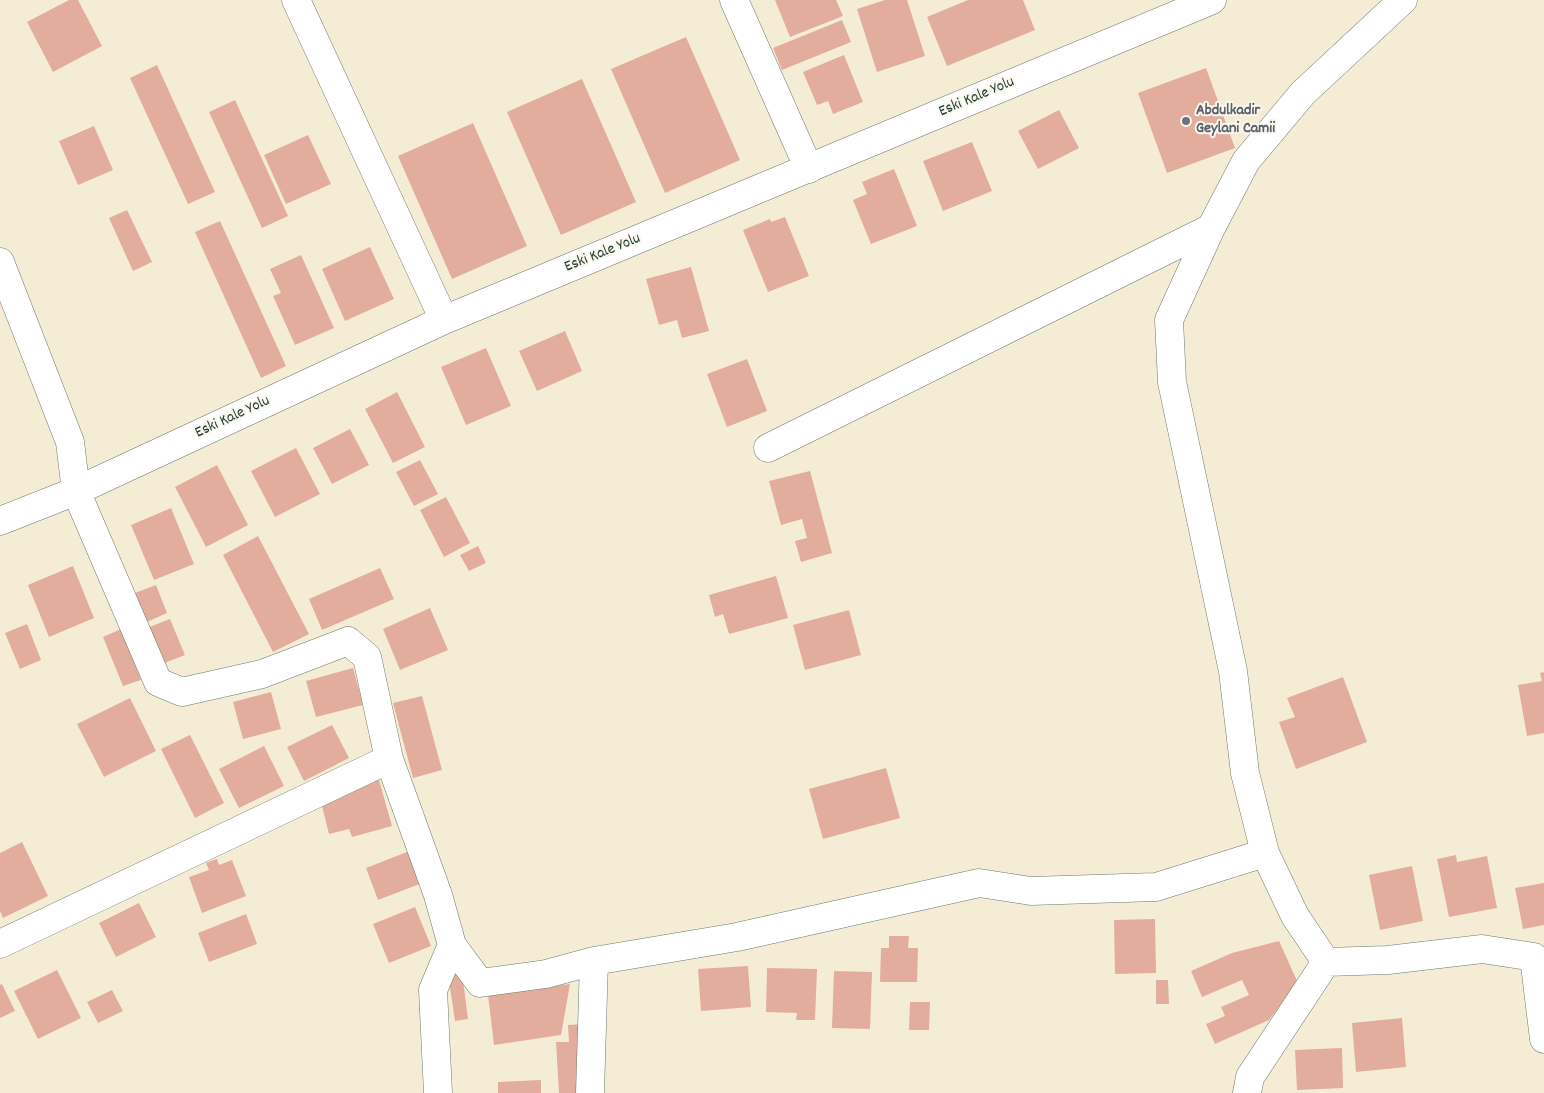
<!DOCTYPE html>
<html>
<head>
<meta charset="utf-8">
<style>
	body { margin:0 }
	canvas { display:block; background:#f5ecd6 }
</style>
</head>
<body>
<canvas width="1544" height="1093"></canvas>
<script>
const ctx = document.querySelector('canvas').getContext('2d');
ctx.lineJoin = 'round';
function fillPath(path, color) { ctx.fillStyle = color; ctx.fill(path, 'evenodd'); }
const shape = rows => new Path2D(rows.map(r => 'M' + r).join(''));
function strokePath(path, color, width, dash) { ctx.strokeStyle = color; ctx.lineWidth = width; ctx.lineCap = dash ? 'butt' : 'round'; ctx.setLineDash(dash || []); ctx.stroke(path); }
function write(font, color, halo, rows, align = 'center') {
  ctx.font = font + ' Dekko,sans-serif'; ctx.lineWidth = 4; ctx.setLineDash([]); ctx.textBaseline = 'middle'; ctx.strokeStyle = halo; ctx.fillStyle = color; for (const [text, x, y, turn = 0] of rows) {
    ctx.save(); ctx.translate(x, y); ctx.rotate((+turn || 0) * Math.PI / 180); ctx.textAlign = isNaN(turn) ? turn : align; if (halo) ctx.strokeText(text, 0, 0); ctx.fillText(text, 0, 0); ctx.restore();
  }
}
fillPath(shape([
	[69,0,78,0,102,46,53,72,27,22],
	[775,0,836,0,843,16,790,37],
	[885,0,907,0,925,56,877,72,857,9],
	[968,0,1023,0,1035,30,947,66,927,17],
	[842,20,851,42,782,70,773,48],
	[686,37,740,160,665,193,611,69],
	[844,55,863,102,833,114,828,101,817,105,803,72],
	[157,65,215,192,188,204,130,78],
	[1206,68,1235,148,1167,173,1138,93],
	[582,79,636,202,561,235,507,112],
	[235,100,288,216,262,228,209,112],
	[1059,110,1079,148,1038,169,1018,131],
	[473,123,527,246,452,279,398,156],
	[94,126,113,170,78,185,59,141],
	[308,135,331,184,286,204,264,155],
	[972,142,992,191,943,211,923,161],
	[894,169,917,226,871,244,853,200,867,194,862,182],
	[127,210,152,262,133,271,109,218],
	[785,217,809,276,768,292,743,230,770,219,771,222],
	[220,221,286,366,261,378,195,232],
	[370,247,394,299,345,321,322,269],
	[301,255,334,328,295,345,273,296,281,293,270,269],
	[691,267,709,331,682,338,677,320,659,325,646,279],
	[565,331,582,371,537,391,519,351],
	[486,348,511,406,466,425,441,367],
	[747,359,767,411,727,427,707,374],
	[397,392,425,447,393,463,365,409],
	[350,429,369,465,332,484,313,448],
	[296,448,320,494,275,517,251,471],
	[420,460,438,494,414,506,396,472],
	[217,465,248,525,206,547,175,487],
	[810,471,832,553,801,562,795,541,807,538,802,519,781,525,769,481],
	[446,497,470,543,444,557,420,510],
	[171,508,194,564,154,580,131,525],
	[258,536,309,634,273,652,223,555],
	[478,546,486,563,469,571,460,555],
	[73,566,94,618,49,637,28,585],
	[380,568,394,599,322,630,309,599],
	[776,576,788,618,729,634,723,614,715,617,709,595],
	[156,585,167,613,147,622,135,593],
	[430,608,448,650,400,670,383,629],
	[849,610,861,655,805,670,793,625],
	[170,619,185,655,162,664,147,628],
	[27,624,41,660,20,669,5,633],
	[121,629,141,680,123,686,103,637],
	[353,668,363,705,316,717,306,681],
	[1544,672,1544,733,1527,736,1518,685,1542,681,1540,673],
	[1343,677,1367,742,1296,769,1279,722,1295,717,1287,698],
	[271,692,281,729,243,739,233,702],
	[422,696,442,770,413,778,393,703],
	[130,698,156,751,104,777,77,724],
	[332,725,349,758,304,781,287,747],
	[190,735,224,803,195,818,161,749],
	[264,746,284,786,239,808,219,769],
	[886,768,900,818,823,839,809,789],
	[379,780,392,826,352,837,349,829,329,834,321,802,339,791],
	[22,842,48,896,3,918,0,911,0,853],
	[412,850,425,882,378,900,366,868],
	[1456,855,1457,862,1487,856,1497,908,1449,917,1437,859],
	[217,859,219,865,232,860,246,896,202,913,189,877,209,870,206,863],
	[1412,866,1423,921,1380,930,1369,875],
	[1544,883,1544,925,1523,929,1515,888],
	[139,903,156,937,116,957,99,923],
	[415,907,431,946,389,963,373,924],
	[246,914,257,944,209,962,198,933],
	[1155,919,1156,973,1115,974,1114,920],
	[889,936,909,936,908,948,918,948,917,982,880,982,881,948,889,948],
	[1279,941,1298,983,1269,1020,1215,1044,1206,1024,1225,1016,1221,1007,1249,995,1242,980,1202,997,1191,971,1232,953],
	[748,966,751,1007,701,1011,698,969],
	[767,968,817,969,815,1020,796,1020,797,1013,766,1012],
	[57,970,81,1018,38,1039,14,991],
	[834,971,872,972,870,1029,832,1028],
	[462,972,468,1019,455,1021,448,974],
	[1156,980,1168,980,1169,1004,1156,1004],
	[2,984,15,1011,0,1018,0,985],
	[570,984,561,1035,494,1045,488,995],
	[112,990,123,1011,98,1023,87,1002],
	[910,1002,930,1002,929,1030,909,1030],
	[1402,1018,1406,1067,1356,1072,1352,1023],
	[584,1024,587,1093,559,1093,556,1042,569,1042,568,1025],
	[1342,1048,1343,1088,1297,1090,1295,1050],
	[541,1080,541,1093,498,1093,498,1082]
]), '#e3ad9e');
const minor = shape([
	[296,0,444,320],
	[734,0,809,169],
	[1403,0,1303,93,1246,161,1211,228,1169,320,1172,382,1233,671,1245,773,1265,853,1295,916,1326,962,1388,960,1482,949,1534,957,1544,1039],
	[0,262,70,442,76,491,158,682,182,692,262,674,348,641,367,657,389,759,438,895,452,945,480,983,546,974,594,961,737,937,979,883,1031,891,1156,887,1265,853],
	[768,448,1211,228],
	[0,521,76,491,444,320,1212,0],
	[0,944,389,759],
	[438,1093,433,990,452,945],
	[590,1093,594,961],
	[1247,1093,1250,1077,1326,962]
]);
strokePath(minor, '#6a7a6d', 29);
strokePath(minor, '#fff', 28);
for (const [x, y, r, color] of [
	[1186,121,5,"#6b7280"]
]) { const dot = new Path2D(); dot.arc(x, y, r, 0, 2 * Math.PI); ctx.fillStyle = color; ctx.fill(dot); strokePath(dot, '#fbf7ec', 2); }
write('16px', '#1f3d34', '#fbf7ec', [
	["Eski Kale Yolu",977,98,-23],
	["Eski Kale Yolu",603,254,-22],
	["Eski Kale Yolu",233,418,-25]
]);
write('bold 16px', '#5b616d', '#fbf7ec', [
	["Abdulkadir",1196,112],
	["Geylani Camii",1196,130]
], 'left');
</script>
</body>
</html>
